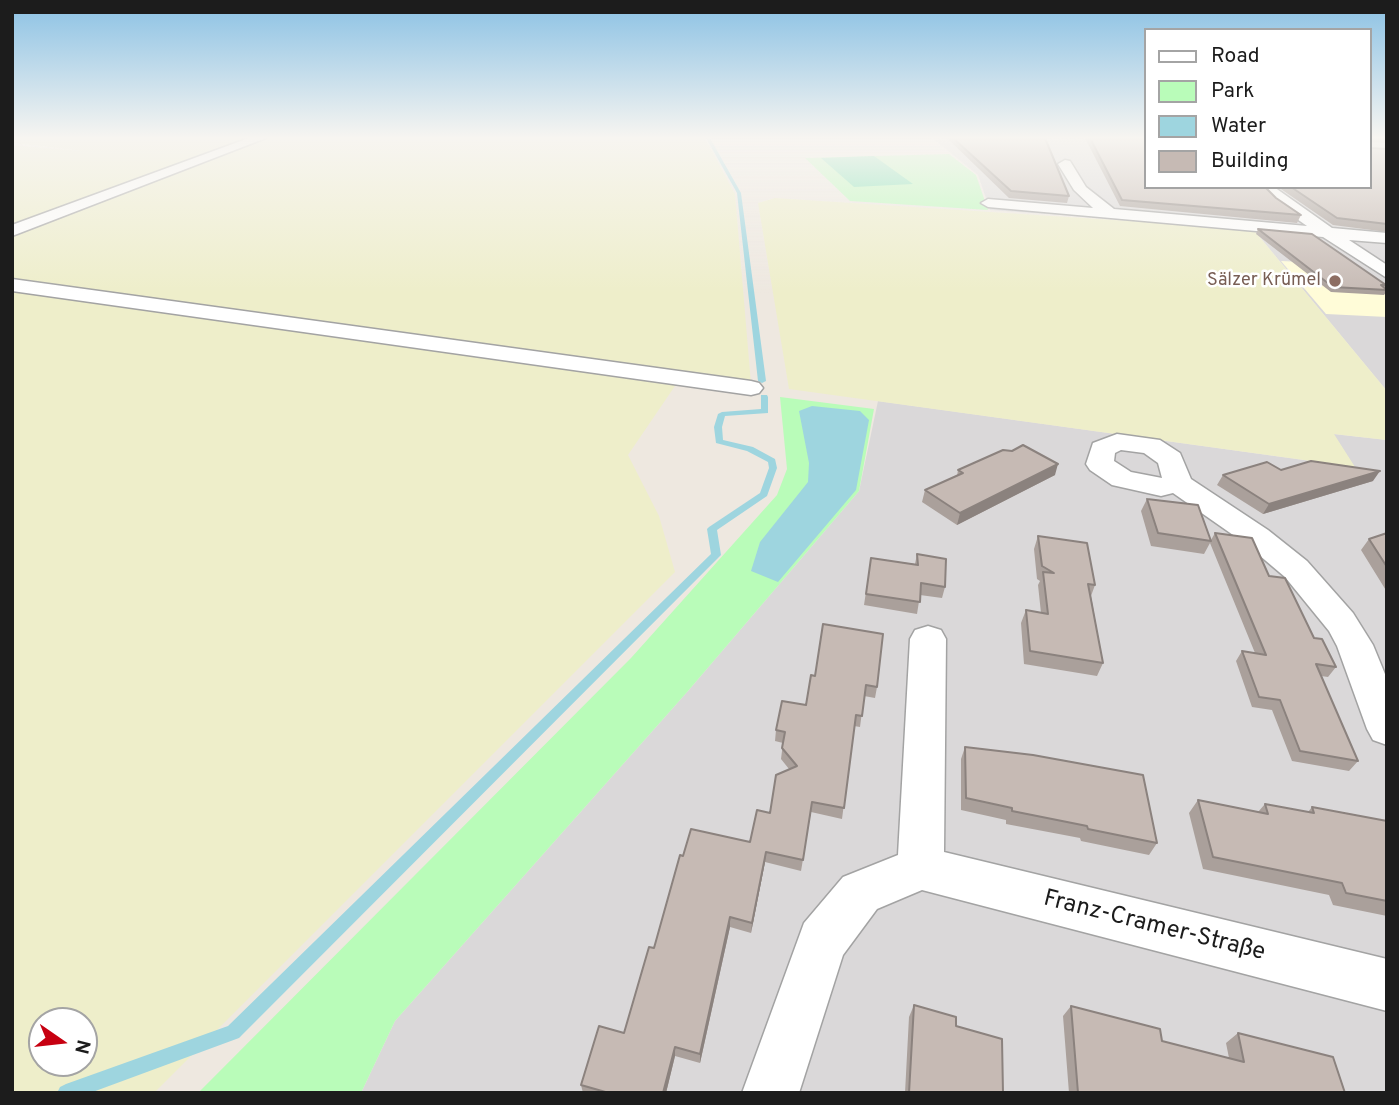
<!DOCTYPE html>
<html>
<head>
<meta charset="utf-8">
<style>
	body { margin:0 }
	#map { position:relative; width:1399px; height:1105px; overflow:hidden; background:#eee8e0; font-family:Overpass,sans-serif }
	canvas { display:block }
	.frame { position:absolute; inset:0; border:14px solid #1c1c1c; pointer-events:none }
	.legend { position:absolute; left:1144px; top:28px; width:228px; height:161px; box-sizing:border-box; background:#fff; border:2px solid #a4a4a4; margin:0; padding:9px 12px; list-style:none; font-size:21px; color:#1c1c1c }
	.legend li { display:flex; align-items:center; gap:14px; height:35px }
	.legend b { width:35px; border:2px solid #a4a4a4 }
	.north { position:absolute; left:28px; top:1007px; width:70px; height:70px; box-sizing:border-box; background:#fff; border:2px solid #a4a4a4; border-radius:50%; rotate:104deg; font-size:19px; font-weight:700; line-height:28px; text-align:center; color:#1c1c1c }
	.north::after { content:''; display:block; margin:auto; width:24px; height:32px; background:#c70011; clip-path:polygon(50% 0,100% 100%,50% 72%,0 100%) }
</style>
</head>
<body>
<div id="map">
<canvas width="1399" height="1105"></canvas>
<div class="frame"></div>
<ul class="legend">
<li><b style="height:9px;background:#fff"></b>Road</li>
<li><b style="height:19px;background:#b9fcb9"></b>Park</li>
<li><b style="height:19px;background:#9ed5df"></b>Water</li>
<li><b style="height:19px;background:#c6bab4"></b>Building</li>
</ul>
<div class="north">N</div>
</div>
<script>
const ctx = document.querySelector('canvas').getContext('2d');
ctx.lineJoin = 'round';
function fillPath(path, color) { ctx.fillStyle = color; ctx.fill(path, 'evenodd'); }
const shape = rows => new Path2D(rows.map(r => 'M' + r).join(''));
function strokePath(path, color, width, dash) { ctx.strokeStyle = color; ctx.lineWidth = width; ctx.lineCap = dash ? 'butt' : 'round'; ctx.setLineDash(dash || []); ctx.stroke(path); }
function write(font, color, halo, rows, align = 'center') {
  ctx.font = font + ' Overpass,sans-serif'; ctx.lineWidth = 5; ctx.setLineDash([]); ctx.textBaseline = 'middle'; ctx.strokeStyle = halo; ctx.fillStyle = color; for (const [text, x, y, turn = 0] of rows) {
    ctx.save(); ctx.translate(x, y); ctx.rotate((+turn || 0) * Math.PI / 180); ctx.textAlign = isNaN(turn) ? turn : align; if (halo) ctx.strokeText(text, 0, 0); ctx.fillText(text, 0, 0); ctx.restore();
  }
}
fillPath(shape([
	[932,138,1145,138,1145,187,1369,187,1369,138,1387,138,1387,391,1253,229,990,210,978,175],
	[878,401,1354,467,1333,434,1387,440,1387,1093,361,1093,395,1021,688,691,859,491]
]), '#dad8d9');
fillPath(shape([
	[1281,261,1343,264,1387,290,1387,317,1326,314]
]), '#fffcd8');
fillPath(shape([
	[12,138,251,138,12,227,12,145,83,151,12,143],
	[265,138,705,138,735,194,751,384,12,283,12,233],
	[775,198,1253,229,1387,391,1387,440,1334,434,1355,467,789,389,758,203],
	[12,290,677,383,628,455,659,516,675,572,154,1093,12,1093],
	[42,1021,84,1021,84,1063,42,1063]
]), '#eeeeca');
fillPath(shape([
	[949,154,976,175,988,210,850,201,805,158],
	[780,397,874,409,859,491,688,691,395,1021,361,1093,198,1093,631,658,777,495,787,469]
]), '#b9fcb9');
fillPath(shape([
	[874,156,913,184,854,187,821,158]
]), '#79e2b1');
fillPath(shape([
	[812,406,860,411,869,420,856,490,778,582,751,571,760,542,808,482,809,463,799,411]
]), '#9ed5df');
fillPath(shape([
	[706,138,710,138,741,193,766,381,762,383,758,381,737,193,706,138],
	[761,395,767,395,768,397,768,413,725,416,722,427,723,440,753,447,775,459,777,468,767,496,717,530,721,555,719,557,239,1038,90,1093,57,1093,60,1087,66,1084,228,1026,711,554,707,529,709,527,760,493,769,468,768,462,747,451,716,443,714,427,718,414,722,412,761,409,761,395]
]), '#9ed5df');
const street = shape([
	[249,138,266,138,12,236,12,225,249,138],
	[1065,160,1070,161,1086,187,1114,209,1307,226,1274,203,1258,187,1274,187,1332,228,1387,233,1387,243,1349,240,1387,265,1387,278,1323,237,988,207,981,203,988,199,1093,208,1074,190,1058,164,1065,160],
	[12,279,751,381,759,383,763,388,759,393,751,395,12,291,12,279],
	[1117,434,1160,440,1180,453,1191,479,1268,530,1307,561,1353,613,1373,645,1387,679,1387,745,1373,740,1367,729,1337,646,1329,631,1285,577,1246,544,1173,493,1161,496,1112,485,1090,470,1086,464,1093,443,1117,434],
	[1121,450,1144,453,1158,463,1162,478,1131,472,1114,461,1115,453,1121,450],
	[928,626,941,630,946,639,944,852,1387,959,1387,1011,922,890,877,909,843,955,799,1093,742,1093,804,923,843,877,898,855,910,639,915,630,928,626]
]);
strokePath(street, '#a3a3a3', 3);
fillPath(street, '#fff');
fillPath(shape([
	[947,138,1045,138,1069,196,1067,203,1009,198],
	[1085,138,1145,138,1276,198,1301,215,1297,223,1120,206],
	[1369,138,1387,138,1387,143,1370,142,1370,148,1387,149,1387,232,1333,225,1278,187,1369,187],
	[1258,229,1386,285,1385,288,1387,291,1384,295,1331,292,1256,234],
	[958,470,1055,475,957,525,922,502,925,490,957,476],
	[1281,470,1373,481,1263,514,1217,485,1223,475],
	[1147,499,1211,540,1215,533,1269,576,1336,667,1328,677,1321,676,1358,761,1349,771,1292,761,1272,710,1252,707,1236,661,1242,651,1255,653,1210,543,1204,554,1151,546,1141,511],
	[1387,533,1387,592,1361,550,1369,539],
	[1038,536,1095,585,1091,596,1103,663,1097,676,1024,664,1021,623,1026,610,1041,613,1038,585,1040,581,1037,579,1034,549],
	[917,554,945,587,942,598,920,595,917,614,864,605,871,558,915,564],
	[815,676,877,687,875,698,864,696,860,727,854,726,842,819,811,812,801,871,765,862,751,933,730,927,700,1063,675,1056,666,1093,583,1093,581,1085,624,1033,654,948,683,856,750,842,770,813,789,769,781,759,783,743,775,741,776,730,806,705],
	[965,747,1157,843,1149,855,1081,841,1080,838,1006,824,1006,820,961,810,961,759],
	[1198,800,1258,812,1265,804,1308,812,1312,807,1387,821,1387,916,1333,905,1329,895,1203,869,1189,813],
	[914,1005,956,1026,1003,1093,905,1093,909,1017],
	[1071,1006,1162,1041,1229,1058,1226,1043,1238,1033,1345,1093,1069,1093,1063,1016]
]), '#aaa09b');
fillPath(shape([
	[1058,464,1055,475,957,525,960,513],
	[1380,471,1373,481,1263,514,1269,504],
	[766,852,765,862,751,933,752,923],
	[730,917,730,927,700,1063,700,1054],
	[675,1047,675,1056,666,1093,663,1093]
]), '#8b827e');
const building = shape([
	[953,138,1045,138,1069,196,1011,191,953,138],
	[1090,138,1145,138,1145,187,1265,187,1276,198,1301,215,1122,200,1090,138],
	[1369,138,1370,148,1387,149,1387,224,1337,218,1291,187,1369,187,1369,138],
	[1258,229,1312,234,1386,285,1381,285,1387,290,1333,287,1258,229],
	[1023,445,1058,464,960,513,925,490,963,473,958,470,1003,450,1012,451,1023,445],
	[1311,461,1380,471,1269,504,1223,475,1267,462,1281,470,1311,461],
	[1147,499,1198,505,1211,541,1158,533,1147,499],
	[1215,533,1252,538,1269,576,1285,578,1314,638,1322,639,1336,667,1316,664,1358,761,1300,751,1280,700,1259,697,1242,651,1266,655,1215,533],
	[1387,533,1387,567,1369,539,1387,533],
	[1038,536,1087,543,1095,585,1088,584,1103,663,1030,651,1026,610,1048,614,1043,572,1054,573,1042,566,1038,536],
	[917,554,946,559,945,587,921,583,920,602,866,594,871,558,918,565,917,554],
	[823,624,883,634,877,687,866,685,862,716,856,715,844,808,812,802,803,860,766,852,752,923,730,917,700,1054,675,1047,663,1093,609,1093,581,1085,599,1026,624,1033,649,947,654,948,680,855,683,856,691,829,750,842,757,810,770,813,776,775,797,766,782,748,785,732,776,730,782,701,806,705,811,675,815,676,823,624],
	[965,747,1033,755,1143,775,1157,843,1088,829,1087,826,1012,811,1012,808,966,798,965,747],
	[1198,800,1268,814,1265,804,1314,813,1312,807,1387,821,1387,901,1346,893,1342,883,1213,857,1198,800],
	[914,1005,956,1017,956,1026,1002,1039,1003,1093,909,1093,914,1005],
	[1071,1006,1160,1029,1162,1041,1244,1062,1238,1033,1333,1057,1345,1093,1078,1093,1071,1006]
]);
fillPath(building, '#c6bab4');
strokePath(building, '#8b827e', 2);
const sky = ctx.createLinearGradient(0, 0, 0, 293);
sky.addColorStop(0, '#8ac1e4');
sky.addColorStop(0.47, '#f7f5f1');
sky.addColorStop(1, '#f7f5f100');
ctx.fillStyle = sky;
ctx.fillRect(0, 0, 1399, 293);
for (const [x, y, r, color] of [
	[1335,281,7,"#8d6e63"]
]) { const dot = new Path2D(); dot.arc(x, y, r, 0, 2 * Math.PI); ctx.fillStyle = color; ctx.fill(dot); strokePath(dot, '#fff', 2.5); }
write('18px', '#785e54', '#fff', [
	["Sälzer Krümel",1321,281]
], 'right');
write('24px', '#1c1c1c', '#fff', [
	["Franz-Cramer-Straße",1154,927,14]
]);
</script>
</body>
</html>
